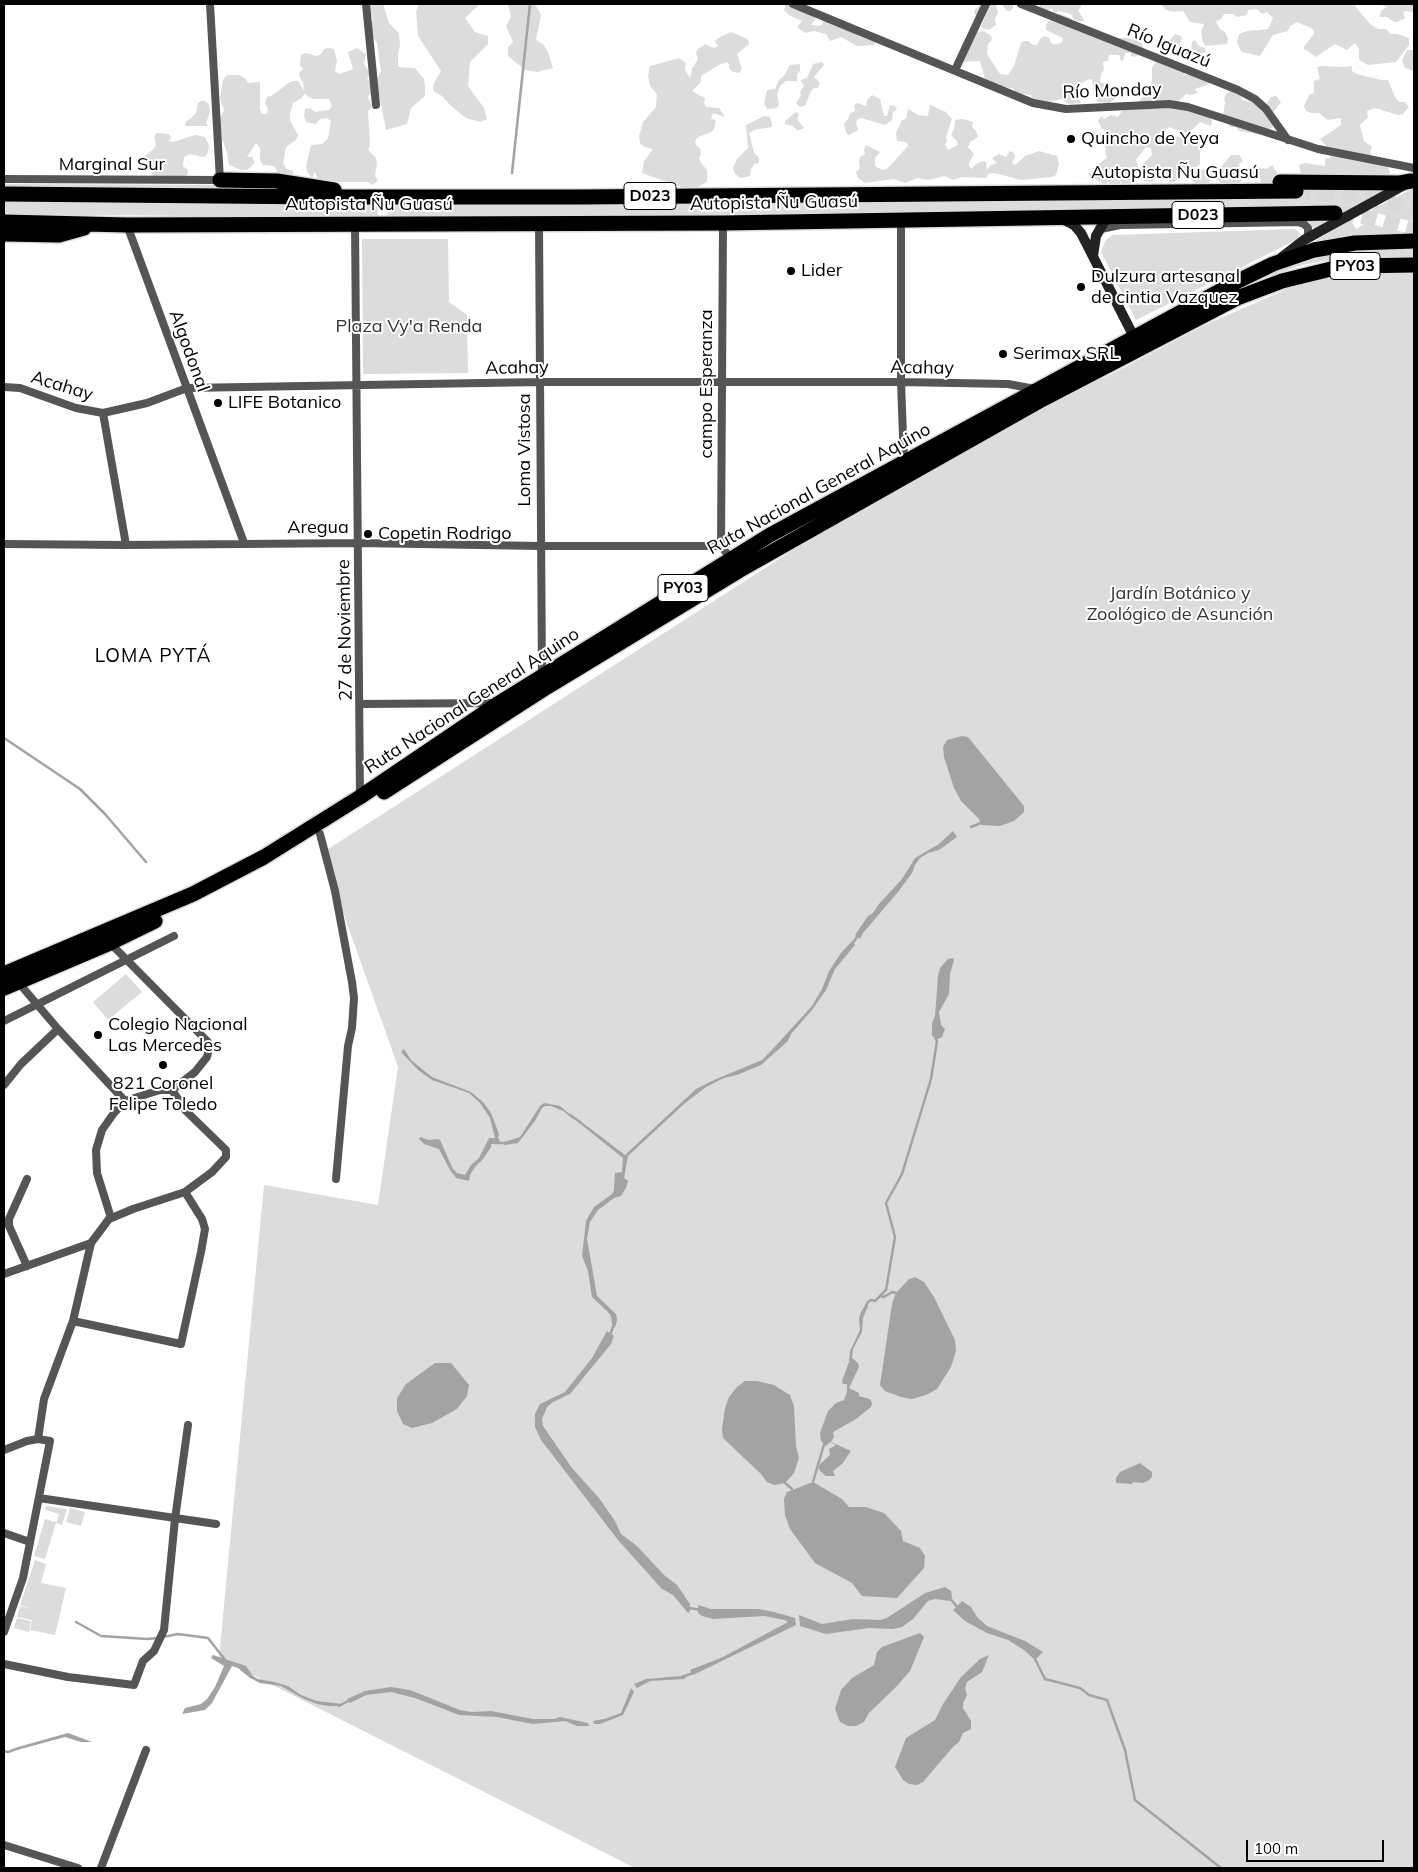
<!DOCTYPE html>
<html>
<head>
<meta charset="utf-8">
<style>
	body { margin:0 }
	#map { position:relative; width:1418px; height:1872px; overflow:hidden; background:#fff; font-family:Mulish,sans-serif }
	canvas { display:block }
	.frame { position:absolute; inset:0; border:5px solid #000; pointer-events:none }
	.scale { position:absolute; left:1246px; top:1840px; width:138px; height:22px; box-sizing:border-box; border:2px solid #000; border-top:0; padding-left:6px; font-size:15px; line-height:18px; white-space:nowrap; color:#000; -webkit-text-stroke:4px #fff; paint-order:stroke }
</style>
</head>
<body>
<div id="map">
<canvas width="1418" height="1872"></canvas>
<div class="frame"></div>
<div class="scale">100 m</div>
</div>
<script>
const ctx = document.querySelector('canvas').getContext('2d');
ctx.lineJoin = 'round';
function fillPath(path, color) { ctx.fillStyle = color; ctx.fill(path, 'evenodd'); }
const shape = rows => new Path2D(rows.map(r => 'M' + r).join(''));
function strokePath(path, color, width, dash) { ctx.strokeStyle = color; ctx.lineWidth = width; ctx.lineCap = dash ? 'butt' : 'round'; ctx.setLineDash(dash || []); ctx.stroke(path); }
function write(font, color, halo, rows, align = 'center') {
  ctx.font = font + ' Mulish,sans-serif'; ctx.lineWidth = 4; ctx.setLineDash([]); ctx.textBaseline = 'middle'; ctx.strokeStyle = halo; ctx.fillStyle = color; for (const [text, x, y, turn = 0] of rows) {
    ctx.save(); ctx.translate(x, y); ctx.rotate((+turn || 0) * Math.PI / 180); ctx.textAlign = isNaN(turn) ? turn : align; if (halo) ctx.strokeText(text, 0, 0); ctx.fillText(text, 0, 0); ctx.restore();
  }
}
fillPath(shape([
	[367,4,383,4,389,23,399,33,400,46,398,53,398,67,415,68,424,79,425,87,425,96,411,108,407,124,386,130,381,104,375,86,374,90,368,97,372,107,368,111,370,145,368,150,376,158,377,165,375,176,378,180,373,185,367,182,319,182,315,172,312,178,307,172,306,166,311,145,322,144,328,138,331,121,327,118,320,119,316,124,306,122,304,116,305,109,310,108,315,112,329,110,332,106,329,99,314,99,308,97,305,93,302,98,293,103,290,114,290,120,298,135,296,140,286,147,283,164,287,169,293,171,293,176,273,177,277,171,274,166,263,165,260,160,260,148,256,143,247,157,252,157,255,162,251,167,247,170,241,170,229,165,227,153,223,141,218,137,219,121,224,110,220,98,223,80,227,75,239,75,245,78,248,83,260,82,260,109,262,114,267,114,268,109,265,103,267,97,273,95,287,84,292,81,298,81,304,91,303,82,300,78,299,73,303,69,300,65,301,55,306,53,317,56,321,54,324,49,329,48,334,49,337,61,335,71,339,74,353,69,348,52,357,48,366,54,364,64,370,73,367,79,374,84,381,71,377,43,369,31,373,19],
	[419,4,480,4,465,18,475,32,488,36,488,44,470,62,468,86,484,108,487,119,480,122,466,118,451,106,442,96,433,91,434,83,441,71,418,36,416,11],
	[508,4,535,4,541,15,536,40,543,44,548,52,553,68,537,72,525,70,508,56,508,47,513,42,506,26,511,17],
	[786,4,804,4,808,8,811,14,816,18,811,25,818,26,822,25,823,21,829,21,855,31,858,36,875,42,875,45,857,46,841,37,830,41,826,34,814,31,805,33,797,27,802,21,789,15,784,10],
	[981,4,1013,4,1013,8,1010,11,1007,11,1002,5,996,5,998,13,995,18,996,25,989,30,981,28,985,16,975,15,974,11],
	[1040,4,1080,4,1081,7,1078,10,1084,20,1082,22,1074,20,1071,14,1058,11,1054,13,1052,8,1046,11,1040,8],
	[1161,4,1346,4,1355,6,1370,24,1378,29,1386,29,1391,34,1397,34,1409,38,1409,45,1396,62,1368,65,1359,60,1359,49,1355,43,1347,50,1335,44,1316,57,1303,48,1314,34,1313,29,1297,22,1290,26,1288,31,1273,35,1260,56,1242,52,1239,48,1237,42,1239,34,1247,31,1268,29,1273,18,1267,12,1262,14,1257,9,1248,10,1247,15,1237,17,1232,14,1224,14,1221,19,1216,21,1220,29,1225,32,1228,38,1227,44,1206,46,1203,42,1201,33,1204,24,1190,22,1183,11,1173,12,1166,10],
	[1378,4,1414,4,1414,12,1405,11,1403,13,1405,18,1397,22,1394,22,1387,17,1379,17,1382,10,1387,7],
	[1060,14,1071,18,1075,28,1078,31,1082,30,1110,42,1118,38,1126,38,1138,40,1142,44,1144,49,1143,53,1134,57,1131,56,1131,53,1125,53,1123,61,1121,61,1119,55,1109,55,1108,61,1103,62,1104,70,1101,74,1100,81,1102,83,1109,84,1116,97,1114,100,1109,103,1098,102,1094,95,1092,80,1090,79,1083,82,1080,89,1078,95,1081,103,1070,104,1061,99,1045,103,1033,101,1031,95,1021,94,1015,92,1014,89,986,83,980,61,963,62,960,59,961,49,965,38,976,32,984,31,991,36,992,40,988,44,987,54,998,71,1000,74,1008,75,1014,66,1021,43,1024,41,1028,41,1033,45,1037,45,1040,39,1045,36,1050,38,1050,42,1053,44,1058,44,1062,42,1063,38,1046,30,1046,25,1049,21,1054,19,1058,23,1062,23,1057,16],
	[731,32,748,39,749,44,737,54,742,69,739,73,733,72,729,68,729,64,727,62,719,65,701,76,701,82,692,91,705,98,704,103,706,107,719,108,725,117,713,113,711,119,716,120,714,129,711,132,698,137,695,141,696,145,700,148,701,154,699,158,701,163,707,170,707,182,696,188,687,189,642,173,644,161,653,149,645,147,640,144,639,136,643,122,656,107,657,94,650,86,648,76,650,66,679,58,686,63,685,70,690,78,692,69,698,59,696,53,698,49,705,44,714,48,718,46,715,41,720,37],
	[1175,34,1181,36,1182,39,1175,54,1169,50,1170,44,1169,41],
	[1195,40,1199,46,1205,48,1206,52,1203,53,1207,64,1205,66,1200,63,1190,63,1185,56,1185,52,1191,50,1192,42],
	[1407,50,1414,50,1414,71,1405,68,1402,61],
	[1164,57,1173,59,1182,66,1185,75,1190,74,1210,80,1209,84,1195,89,1198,93,1191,95,1186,94,1175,104,1208,116,1212,120,1211,126,1200,122,1190,132,1185,133,1169,127,1162,134,1167,136,1169,135,1175,136,1200,144,1200,164,1197,167,1186,168,1175,182,1169,182,1168,178,1172,174,1160,172,1158,177,1151,182,1144,181,1141,176,1143,173,1142,165,1152,155,1151,148,1146,147,1136,160,1139,169,1131,172,1130,176,1134,183,1122,184,1120,181,1120,186,1110,185,1109,182,1104,184,1093,178,1089,176,1089,173,1092,172,1100,171,1101,170,1098,167,1098,164,1107,158,1105,152,1106,148,1101,140,1106,134,1104,130,1101,128,1098,120,1102,116,1104,119,1111,115,1118,117,1122,111,1137,104,1143,96,1141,90,1142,86,1152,83,1152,67,1159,58],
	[822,62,824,65,814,77,820,83,818,88,814,88,811,91,805,106,800,107,796,103,801,95,800,92,804,86,801,80,807,78,813,64],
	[800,64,800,71,797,74,797,81,786,81,780,86,777,94,779,105,776,108,767,109,764,103,767,90,775,89,779,80,784,76,790,65],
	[1322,66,1344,67,1352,66,1352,71,1357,74,1381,80,1388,80,1395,97,1399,102,1405,102,1409,107,1403,114,1398,115,1375,108,1367,111,1368,117,1360,125,1364,141,1372,147,1370,153,1378,161,1387,166,1390,172,1387,178,1302,179,1299,165,1305,163,1325,166,1325,159,1330,158,1332,152,1320,139,1341,125,1341,118,1328,120,1319,113,1311,113,1306,111,1304,106,1309,95,1314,93,1314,81,1320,79,1317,67],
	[1232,91,1241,95,1242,100,1266,105,1271,97,1276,96,1281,102,1270,116,1273,127,1257,134,1239,131,1236,127,1230,127,1223,116,1225,103,1224,98,1227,93],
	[872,95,880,99,884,116,887,116,890,105,895,106,897,109,893,112,892,120,885,125,861,118,858,119,856,122,858,130,849,135,846,133,844,124,848,119,850,113,855,111,854,105,857,103,866,106,867,100],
	[201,101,205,101,209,105,210,112,206,123,208,126,185,126,186,121,190,119,196,113,198,103],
	[930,105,946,112,952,119,946,137,947,141,945,144,948,150,958,145,957,141,951,135,954,129,955,120,963,119,973,122,972,127,976,131,978,137,970,142,968,147,974,154,969,163,969,166,972,169,975,165,982,161,986,162,987,170,991,165,997,163,992,158,999,154,1006,157,1010,151,1014,153,1015,157,1012,163,1015,165,1025,156,1039,151,1057,156,1059,165,1056,175,1052,177,1021,180,994,173,988,174,986,178,962,177,953,180,945,176,928,180,918,178,905,183,894,179,865,183,858,178,856,172,860,168,859,162,860,157,865,154,864,150,866,145,880,152,875,158,875,166,882,170,887,169,908,146,906,142,897,141,896,133,902,120,906,119,908,109,918,115,928,116],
	[796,112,799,114,797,119,804,128,800,130,797,130,793,126,785,124,785,121],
	[764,116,770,117,772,124,771,127,754,130,749,133,754,152,759,158,759,163,754,164,751,169,750,176,741,178,735,174,733,168,737,159,748,148,746,125],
	[157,133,169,134,171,138,168,141,173,142,195,135,205,137,209,146,208,152,206,156,202,157,190,154,184,157,183,166,188,170,187,178,153,177,151,169,143,163,141,159,154,149,156,145,154,136],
	[1231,155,1239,155,1243,161,1239,164,1240,170,1245,171,1249,168,1256,167,1266,169,1272,165,1281,179,1272,186,1263,185,1260,182,1261,179,1254,178,1242,180,1236,186,1224,184,1214,178,1206,184,1196,184,1185,173,1191,170,1198,171,1208,168,1221,167],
	[4,184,262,185,309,190,4,187],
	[1300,184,1394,186,1313,229,1308,220,1335,206,1108,211,388,219,387,202],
	[1414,188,1414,222,1373,212,1371,224,1407,233,1357,235,1311,243,1351,220,1356,229,1363,225,1363,222,1370,224,1372,209],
	[4,197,377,201,378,218,4,214],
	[1294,229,1299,232,1300,235,1298,239,1136,320,1101,252,1105,241,1112,235],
	[362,239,448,239,449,302,467,315,468,373,363,374],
	[1414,246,1414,257,1323,261,1298,266,1250,284,1250,283,1305,259,1347,249],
	[1370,272,1414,273,1414,1868,635,1868,219,1658,264,1185,378,1205,398,1067,322,853,818,534,969,447,976,445,998,432,1087,386,1090,382,1098,378,1104,378,1207,324,1287,289,1330,276],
	[126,974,142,992,108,1020,93,1002],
	[46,1506,67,1509,62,1525,56,1523,45,1559,34,1556,45,1519,57,1522,59,1514,45,1510],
	[70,1508,85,1512,81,1526,66,1522],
	[35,1560,46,1564,41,1583,66,1588,55,1635,30,1630,32,1620,17,1617,20,1606,35,1610,20,1605],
	[17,1618,31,1621,29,1632,14,1628]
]), '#dcdcdc');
fillPath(shape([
	[962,736,968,737,1024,806,1024,812,1014,821,1000,826,981,825,979,819,961,801,954,788,944,757,943,747,947,740],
	[953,831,957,837,939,850,928,853,920,858,915,865,912,873,898,892,863,933,860,939,855,935,868,916,873,913,879,904,902,879,915,858,939,844],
	[852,941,855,945,835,969,826,990,812,1010,791,1034,788,1041,761,1065,737,1075,724,1078,706,1087,684,1104,628,1156,624,1178,628,1181,626,1188,621,1196,614,1198,598,1210,590,1222,587,1239,597,1296,616,1314,617,1320,615,1328,612,1325,611,1316,607,1311,592,1297,588,1271,582,1256,586,1221,594,1207,612,1194,614,1190,615,1173,622,1172,623,1158,578,1122,579,1120,625,1155,696,1089,714,1080,762,1060,770,1052,812,1006,822,989,829,971,841,953],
	[953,958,954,960,950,974,949,994,939,1012,941,1025,945,1029,942,1037,935,1041,934,1037,932,1036,932,1023,935,1016,938,976,940,968,948,959],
	[404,1049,411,1060,432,1077,471,1092,483,1102,491,1113,499,1134,498,1138,500,1141,496,1144,491,1144,491,1147,483,1159,475,1167,470,1175,469,1181,456,1178,450,1170,439,1149,424,1144,419,1139,420,1137,429,1140,437,1139,440,1140,453,1169,457,1173,465,1175,471,1165,479,1158,489,1138,495,1138,490,1118,480,1103,469,1093,432,1080,418,1070,401,1052],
	[544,1103,560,1106,573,1117,572,1118,563,1111,551,1106,545,1106,542,1108,535,1121,518,1143,504,1145,504,1142,520,1137,540,1106],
	[915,1277,924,1282,934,1297,955,1340,956,1351,951,1367,937,1389,926,1395,912,1399,901,1397,885,1391,880,1385,892,1304,896,1293,909,1279],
	[866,1304,868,1306,863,1318,862,1332,853,1349,852,1358,858,1363,859,1367,849,1388,859,1393,859,1396,870,1399,872,1403,871,1407,856,1419,833,1432,834,1437,831,1442,851,1451,842,1464,833,1471,835,1476,826,1476,820,1471,818,1466,830,1455,829,1449,836,1445,830,1442,826,1446,821,1441,820,1433,828,1411,836,1403,844,1400,847,1392,847,1384,843,1384,842,1381,849,1362,850,1351,860,1330,859,1318,861,1312],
	[607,1331,614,1336,611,1344,570,1394,553,1402,547,1407,542,1419,543,1426,572,1468,599,1498,615,1521,621,1534,637,1546,664,1575,677,1585,690,1604,690,1611,688,1613,673,1595,662,1589,618,1540,541,1440,535,1427,535,1414,540,1404,565,1392,592,1358],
	[435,1363,451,1363,469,1385,467,1396,457,1409,432,1423,412,1428,403,1424,397,1411,397,1398,406,1384],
	[745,1381,757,1381,774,1385,790,1395,794,1406,796,1446,799,1458,794,1473,785,1483,774,1485,767,1482,761,1474,723,1438,722,1429,725,1408,729,1397,737,1387],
	[1140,1463,1152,1472,1152,1477,1149,1480,1143,1483,1133,1482,1132,1484,1116,1483,1116,1478,1120,1472],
	[813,1482,842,1499,849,1507,866,1507,884,1513,901,1531,903,1541,920,1548,925,1556,924,1568,897,1598,862,1596,852,1583,815,1563,790,1529,785,1515,784,1499,787,1492],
	[945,1587,951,1591,952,1597,950,1601,935,1599,928,1601,913,1619,902,1627,893,1629,869,1628,826,1634,800,1626,799,1615,822,1624,853,1619,880,1620,887,1618,925,1593],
	[962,1601,971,1607,978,1618,987,1626,1025,1641,1043,1652,1035,1660,1024,1650,1008,1640,987,1633,965,1621,953,1610],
	[698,1605,711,1609,758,1609,774,1612,795,1618,796,1625,693,1675,690,1670,723,1657,788,1622,785,1620,764,1616,713,1619,702,1616,698,1613],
	[920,1633,924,1637,910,1671,897,1686,869,1713,864,1722,856,1726,848,1726,840,1722,835,1709,841,1690,852,1678,874,1665,877,1652,882,1647],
	[213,1655,246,1666,253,1676,258,1679,274,1682,288,1686,301,1695,317,1701,342,1704,342,1706,328,1706,317,1704,302,1698,281,1686,260,1683,250,1678,238,1668,232,1666,212,1703,205,1710,182,1714,185,1708,201,1704,207,1699,215,1687,224,1666,211,1658],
	[989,1655,982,1672,967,1682,965,1688,967,1695,963,1703,963,1708,971,1721,971,1729,963,1733,959,1742,952,1748,923,1782,917,1785,909,1784,903,1780,895,1767,906,1738,935,1720,943,1704,961,1677,980,1659],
	[681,1676,684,1676,685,1679,650,1681,637,1688,634,1684,646,1679],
	[391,1687,410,1690,460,1710,471,1712,491,1711,533,1719,554,1719,560,1717,588,1723,589,1726,577,1726,565,1721,533,1724,497,1717,459,1715,415,1698,391,1692,366,1695,350,1703,347,1699,365,1691],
	[631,1688,634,1692,623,1715,600,1724,594,1724,593,1721,604,1719,621,1713],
	[68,1733,92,1742,81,1742,65,1737,17,1750,18,1747]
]), '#a3a3a3');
strokePath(shape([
	[512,173,530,4],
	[4,738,80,789,105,814,146,862],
	[971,827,981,823],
	[852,944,859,934],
	[570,1115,580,1122],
	[494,1143,506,1143],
	[881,1296,884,1297,892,1292,896,1293],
	[865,1308,868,1302,871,1300,875,1301,886,1290,895,1237,886,1203,902,1174,931,1079,937,1041],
	[610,1335,614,1324],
	[813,1482,825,1441],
	[785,1483,792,1489],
	[949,1597,958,1608],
	[689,1608,701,1610],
	[76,1622,101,1636,147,1639,158,1638],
	[163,1637,178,1634,208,1638,226,1661],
	[1035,1659,1045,1679,1080,1688,1089,1695,1107,1700,1125,1750,1135,1800,1221,1868],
	[682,1677,693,1673],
	[339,1706,350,1700],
	[4,1751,8,1752,19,1748]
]), '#a3a3a3', 2.5);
strokePath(shape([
	[1296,191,1367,198,1414,208],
	[1339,213,1362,216,1414,230]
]), '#d9d9d9', 15, [15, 8]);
const highway = shape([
	[220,180,277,181,334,190],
	[1280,182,1400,183,1411,181],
	[4,194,326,197,581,197,1296,191],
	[4,222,127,225,723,223,1335,213],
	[4,234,59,235,84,228],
	[384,792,547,687,740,570,1043,399,1237,298,1282,281,1331,269,1353,266,1414,265],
	[4,974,193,894,264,857,360,797,499,703,770,535,1240,280,1273,264,1314,250,1355,243,1414,241],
	[4,988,110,943,155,921]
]);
strokePath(highway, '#dbdbdb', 18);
strokePath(shape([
	[366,4,376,105],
	[793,4,1033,103,1066,109,1169,104,1188,107,1318,149,1414,168],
	[1021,4,1238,90,1255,99,1266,109,1288,140],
	[955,70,986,4],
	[4,179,220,180,210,4],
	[901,220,901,382,904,463],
	[355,224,360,797],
	[539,224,542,676],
	[127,225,244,543],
	[1101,229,1120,225,1298,222,1304,224,1308,228,1308,235,1304,240],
	[4,387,20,388,76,408,103,413,147,403,187,388,541,382,901,382,1008,384,1035,389],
	[103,413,126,545],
	[4,544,126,545,359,543,540,546,721,546,732,560],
	[721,546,723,223],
	[360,704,494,703],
	[320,834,335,891,352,982,354,998,352,1028,348,1046,336,1179],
	[110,943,208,1042,209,1048,207,1057,195,1072,172,1090,160,1090,125,1101,114,1113,102,1130,96,1150,97,1173,111,1218],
	[18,982,58,1029,125,1101],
	[4,1021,174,936],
	[4,1085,21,1064,58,1029],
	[27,1266,9,1226,9,1219,27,1179],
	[4,1274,91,1243],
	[73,1321,181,1344,201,1252,205,1229,202,1219,185,1192],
	[38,1439,44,1399,73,1321,91,1243,109,1219,133,1209,185,1192,212,1172,226,1157,226,1150,186,1111,172,1090],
	[4,1450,27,1441,38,1439,50,1441,23,1578,4,1632],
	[39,1498,216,1524],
	[4,1533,30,1542],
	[4,1664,68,1677,134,1685,143,1661,154,1651,164,1630,175,1519,188,1425],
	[4,1845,78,1868],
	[101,1868,146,1750]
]), '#555', 8);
strokePath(shape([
	[1062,219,1074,225,1081,233,1134,337],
	[1093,256,1096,236,1104,222,1111,217],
	[1282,257,1304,240,1404,185]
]), '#222', 10);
strokePath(highway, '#000', 15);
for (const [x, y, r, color] of [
	[1071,139,5,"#000"],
	[791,271,5,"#000"],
	[1081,287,5,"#000"],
	[1003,354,5,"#000"],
	[218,403,5,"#000"],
	[368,534,5,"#000"],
	[98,1035,5,"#000"],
	[163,1065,5,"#000"]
]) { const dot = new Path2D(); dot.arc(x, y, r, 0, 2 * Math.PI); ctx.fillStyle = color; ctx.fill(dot); strokePath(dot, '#fff', 2); }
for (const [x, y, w] of [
	[650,196,52],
	[1198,215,52],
	[1355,266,50],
	[683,588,50]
]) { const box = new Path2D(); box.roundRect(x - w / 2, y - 13.5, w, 27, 4); ctx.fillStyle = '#fff'; ctx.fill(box); strokePath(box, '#000', 1); }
write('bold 16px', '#000', null, [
	["D023",650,196],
	["D023",1198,215],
	["PY03",1355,266],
	["PY03",683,588]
]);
write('18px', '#000', '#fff', [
	["Río Iguazú",1169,46,22],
	["Río Monday",1112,91,-2],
	["Marginal Sur",112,165],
	["Autopista Ñu Guasú",1175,173],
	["Autopista Ñu Guasú",774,203,-1],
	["Autopista Ñu Guasú",369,205],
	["Algodonal",189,351,70],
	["Acahay",517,368,-1],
	["Acahay",922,368,1],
	["campo Esperanza",707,384,-90],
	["Acahay",62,386,17],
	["Loma Vistosa",525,450,-90],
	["Ruta Nacional General Aquino",819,489,-29],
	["Aregua",318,528],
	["27 de Noviembre",345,630,-91],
	["Ruta Nacional General Aquino",472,701,-33]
]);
write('18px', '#000', '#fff', [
	["Quincho de Yeya",1081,139],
	["Lider",801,271],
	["Dulzura artesanal",1091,277],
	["de cintia Vazquez",1091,298],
	["Serimax SRL",1013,354],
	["LIFE Botanico",228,403],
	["Copetin Rodrigo",378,534],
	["Colegio Nacional",108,1025],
	["Las Mercedes",108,1046],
	["821 Coronel",163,1084,"center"],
	["Felipe Toledo",163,1105,"center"]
], 'left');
write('18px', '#333', '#fff', [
	["Plaza Vy'a Renda",409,327],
	["Jardín Botánico y",1180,594],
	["Zoológico de Asunción",1180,615]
]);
ctx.letterSpacing = '1px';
write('19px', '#000', '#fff', [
	["LOMA PYTÁ",153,656]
]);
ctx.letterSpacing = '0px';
</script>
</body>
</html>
